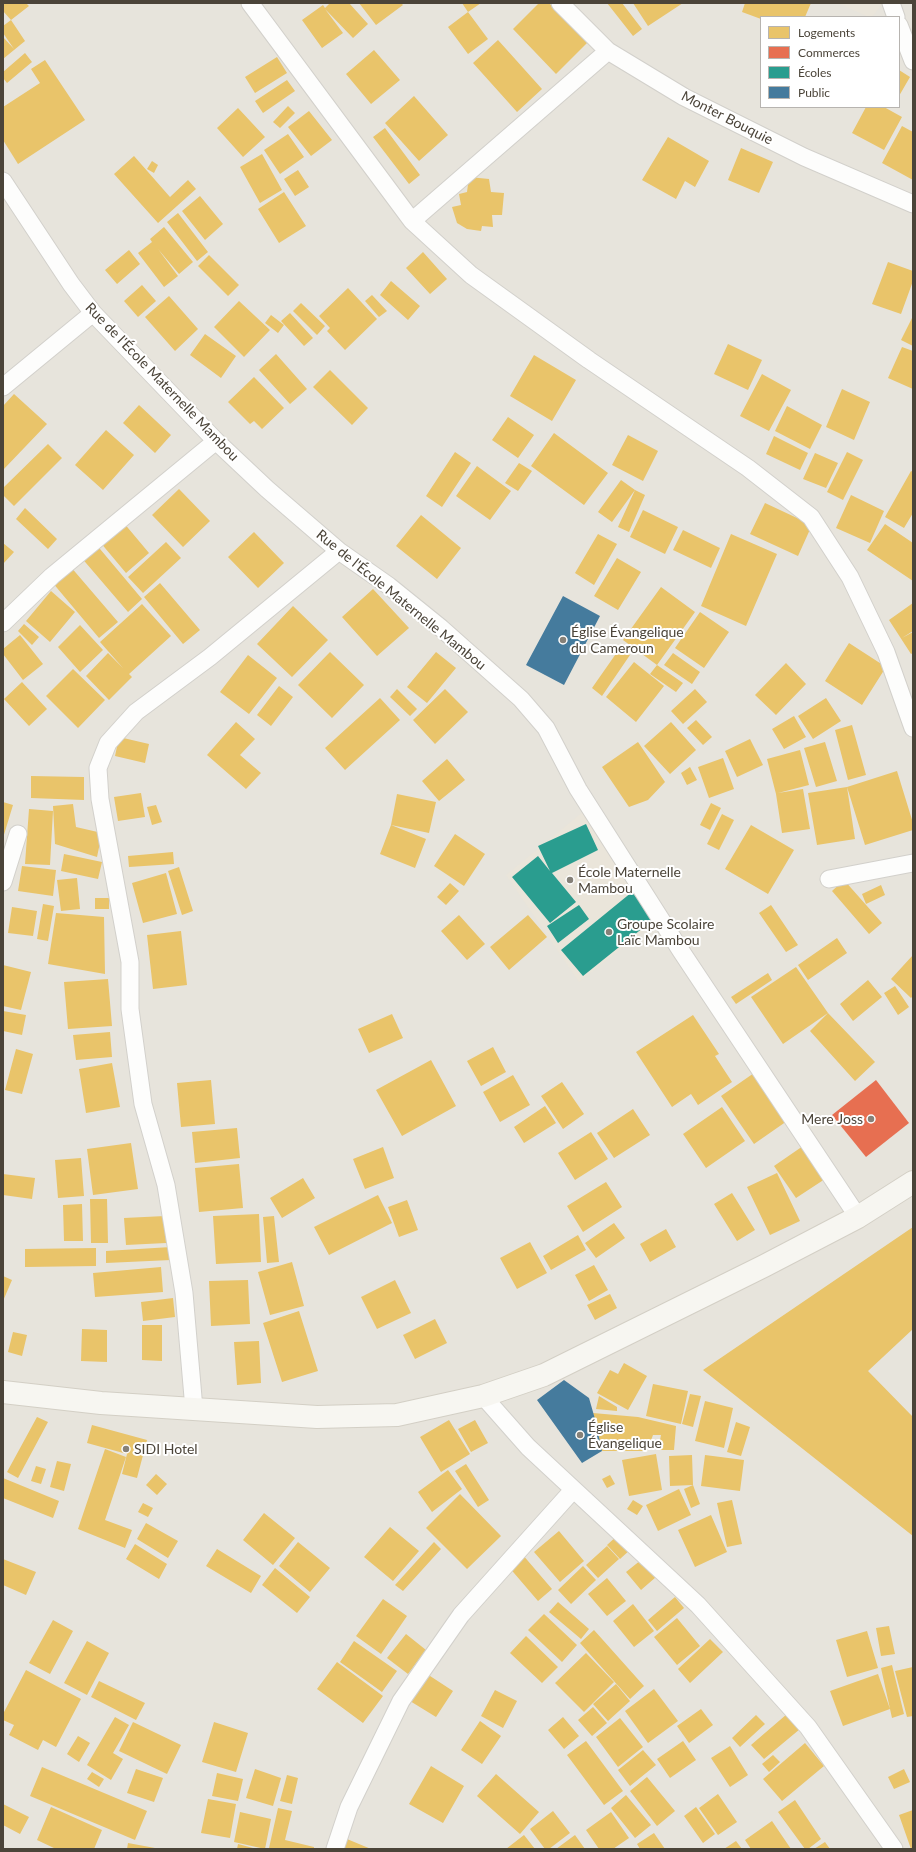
<!DOCTYPE html>
<html>
<head>
<meta charset="utf-8">
<style>
	body { margin:0 }
	#map { position:relative; width:916px; height:1852px; overflow:hidden; background:#f4f2ee; font-family:Lato,sans-serif }
	canvas { display:block }
	.frame { position:absolute; inset:0; border:4px solid #4b4439; pointer-events:none }
	.legend { position:absolute; left:760px; top:16px; width:140px; height:92px; box-sizing:border-box; background:#fff; border:1px solid #b7b4b0; margin:0; padding:5px 7px; list-style:none; font-size:12px; color:#4b4439 }
	.legend li { display:flex; align-items:center; gap:8px; height:20px }
	.legend b { width:20px; border:1px solid #b7b4b0 }
</style>
</head>
<body>
<div id="map">
<canvas width="916" height="1852"></canvas>
<div class="frame"></div>
<ul class="legend">
<li><b style="height:11px;background:#e9c46a"></b>Logements</li>
<li><b style="height:11px;background:#e76f51"></b>Commerces</li>
<li><b style="height:11px;background:#2a9d8f"></b>Écoles</li>
<li><b style="height:11px;background:#457b9d"></b>Public</li>
</ul>
</div>
<script>
const ctx = document.querySelector('canvas').getContext('2d');
ctx.lineJoin = 'round';
function fillPath(path, color) { ctx.fillStyle = color; ctx.fill(path, 'evenodd'); }
const shape = rows => new Path2D(rows.map(r => 'M' + r).join(''));
function strokePath(path, color, width, dash) { ctx.strokeStyle = color; ctx.lineWidth = width; ctx.lineCap = dash ? 'butt' : 'round'; ctx.setLineDash(dash || []); ctx.stroke(path); }
function write(font, color, halo, rows, align = 'center') {
  ctx.font = font + ' Lato,sans-serif'; ctx.lineWidth = 4; ctx.setLineDash([]); ctx.textBaseline = 'middle'; ctx.strokeStyle = halo; ctx.fillStyle = color; for (const [text, x, y, turn = 0] of rows) {
    ctx.save(); ctx.translate(x, y); ctx.rotate((+turn || 0) * Math.PI / 180); ctx.textAlign = isNaN(turn) ? turn : align; if (halo) ctx.strokeText(text, 0, 0); ctx.fillText(text, 0, 0); ctx.restore();
  }
}
fillPath(shape([
	[3,3,913,3,913,1849,3,1849],
	[761,17,899,17,899,107,761,107]
]), '#e7e4dc');
fillPath(shape([
	[838,3,883,3,872,17,869,17],
	[584,811,658,920,579,982,506,875]
]), '#eae5da');
fillPath(shape([
	[3,3,26,3,29,6,11,20,3,11],
	[330,3,349,3,368,24,353,38,325,9,343,33,322,48,302,20,323,5,325,8],
	[359,3,401,3,403,5,376,25],
	[462,3,481,3,468,12],
	[539,3,549,3,587,43,556,74,513,29],
	[607,3,622,3,642,29,633,36],
	[633,3,683,3,648,26],
	[745,3,811,3,805,17,761,17,761,19,742,12],
	[468,12,488,39,468,54,448,27],
	[11,20,25,41,3,59,3,37,14,49,3,33,3,26],
	[498,40,542,89,517,112,473,63],
	[374,50,400,80,371,104,346,74],
	[25,53,32,62,7,83,3,78,3,72],
	[277,57,287,73,255,93,245,77],
	[45,60,85,120,18,164,3,140,3,107,40,83,31,69],
	[899,70,910,77,899,96],
	[287,80,295,91,263,113,255,101],
	[414,96,448,135,419,161,385,123],
	[288,106,295,113,280,128,273,122],
	[866,107,884,107,902,117,884,150,852,133],
	[238,108,265,137,243,157,217,128],
	[309,111,332,140,311,156,288,127],
	[902,126,913,132,913,180,882,163],
	[385,128,420,175,409,184,373,137],
	[288,134,304,157,280,174,264,150],
	[668,137,709,161,695,187,685,181,676,199,642,180],
	[741,148,773,162,759,193,728,180],
	[262,154,282,190,260,203,240,167],
	[134,156,170,197,188,180,196,189,158,223,114,174],
	[152,161,158,165,154,173,147,169],
	[298,170,309,187,295,196,284,179],
	[469,177,489,179,491,192,504,193,502,215,492,215,493,227,482,226,481,231,467,229,457,223,452,207,461,205,459,194,467,192],
	[284,192,306,226,279,243,258,209],
	[200,196,223,224,205,240,182,211],
	[178,213,208,252,197,261,167,222],
	[164,227,193,262,179,274,158,249,178,276,164,287,138,253,152,242,150,239],
	[129,250,140,264,117,284,105,270],
	[423,252,447,279,430,294,406,268],
	[209,255,239,285,228,296,198,266],
	[888,262,913,271,913,281,901,314,872,304],
	[391,281,420,306,408,320,380,295],
	[142,285,156,301,138,317,124,301],
	[348,288,377,319,345,350,327,331,330,328,319,316],
	[372,295,387,311,379,317,365,301],
	[169,296,198,329,175,351,145,317],
	[239,301,270,330,244,357,214,327],
	[301,303,325,326,317,335,293,311],
	[290,313,313,338,304,346,281,321],
	[271,315,284,325,278,333,265,323],
	[913,316,913,346,901,340],
	[205,334,236,356,221,378,190,355],
	[728,344,762,360,748,390,714,374],
	[902,347,913,351,913,389,888,378],
	[276,354,307,389,290,404,259,370],
	[534,355,576,380,552,421,510,396],
	[330,370,368,408,352,425,313,387],
	[762,374,791,390,769,431,740,416],
	[254,377,284,408,262,429,254,421,250,424,228,402],
	[842,389,870,402,854,440,826,427],
	[14,394,47,424,3,470,3,406],
	[139,405,171,435,155,453,123,423],
	[787,406,822,425,810,449,775,431],
	[508,417,534,435,518,458,492,440],
	[106,430,134,455,103,490,75,465],
	[554,433,608,473,584,505,531,466],
	[628,435,658,451,643,481,612,465],
	[774,436,808,453,800,470,766,454],
	[48,444,62,458,14,506,3,495,3,488],
	[455,452,471,463,442,507,426,496],
	[847,452,863,460,843,500,827,492],
	[815,453,838,463,826,488,803,479],
	[519,463,532,471,518,491,505,483],
	[477,466,511,491,490,520,456,496],
	[911,471,913,472,913,513,904,528,885,517],
	[621,480,635,490,612,522,598,512],
	[179,489,210,521,183,547,152,515],
	[635,490,645,495,629,532,618,527],
	[851,495,884,511,870,543,836,528],
	[765,503,812,525,798,556,750,534],
	[25,508,57,539,48,549,16,519],
	[643,510,678,527,665,554,630,537],
	[421,515,461,548,437,579,396,546],
	[123,522,149,553,126,573,100,542],
	[885,524,913,543,913,581,867,550],
	[683,530,720,548,711,568,673,550],
	[254,532,284,563,258,588,228,557],
	[598,534,617,544,594,585,575,573],
	[731,534,777,554,746,626,701,606],
	[166,542,181,558,143,593,128,577],
	[3,543,14,552,3,564],
	[95,543,142,599,128,612,80,556],
	[617,558,641,572,618,610,594,596],
	[70,566,118,622,99,638,52,582],
	[160,583,200,630,183,644,144,597],
	[661,587,695,612,657,665,623,640],
	[373,589,409,628,377,656,342,617],
	[51,591,75,612,50,642,26,621],
	[913,603,913,631,902,638,913,632,913,653,911,654,889,620],
	[142,604,171,636,129,674,132,677,109,700,86,676,108,653,123,668,100,642],
	[293,606,328,640,292,677,257,644],
	[700,612,729,632,704,668,675,648],
	[24,624,39,637,32,645,18,631],
	[80,625,103,650,80,672,58,647],
	[20,635,43,664,23,680,3,654,3,649],
	[849,643,886,667,862,705,825,681],
	[620,648,630,655,602,696,592,688],
	[330,652,364,685,332,718,298,685],
	[436,652,456,668,427,703,407,687],
	[673,653,700,672,692,684,664,665],
	[248,655,277,678,249,714,220,692],
	[634,662,664,686,636,722,606,697],
	[786,663,806,684,776,715,755,695],
	[657,665,683,683,676,692,650,674],
	[73,669,105,700,78,728,46,696],
	[22,682,47,709,29,726,4,699],
	[279,686,293,697,271,726,257,715],
	[397,689,417,709,410,716,390,697],
	[445,689,468,712,435,744,413,720],
	[695,689,707,702,683,724,671,711],
	[380,698,400,720,345,770,325,748],
	[826,698,841,721,813,739,798,716],
	[794,716,806,737,784,749,772,729],
	[696,720,712,737,703,745,687,728],
	[236,722,255,739,240,755,261,773,246,789,207,755],
	[671,722,696,750,670,774,644,746],
	[852,725,866,775,848,780,835,730],
	[119,737,149,744,145,763,115,756],
	[750,739,763,765,737,777,725,751],
	[638,742,665,782,648,800,629,807,602,767],
	[825,742,837,781,816,787,804,748],
	[800,750,809,785,778,793,803,789,810,829,782,833,776,794,767,759],
	[723,758,734,789,709,798,698,767],
	[447,759,465,780,439,801,422,781],
	[690,767,697,780,687,785,681,773],
	[897,771,913,823,913,830,865,845,847,787],
	[31,776,84,777,84,800,31,798],
	[847,787,855,839,817,845,808,793],
	[141,793,145,817,118,821,114,797],
	[397,794,436,802,429,833,391,825,426,839,415,868,380,854,391,825],
	[3,802,13,805,3,838],
	[711,803,721,808,710,830,700,825],
	[73,804,76,827,102,833,97,857,55,844,53,806],
	[156,805,162,822,152,825,147,807],
	[29,809,53,811,50,865,25,864],
	[722,814,734,820,719,850,707,844],
	[751,825,794,850,768,894,725,869],
	[455,834,485,854,464,886,434,866],
	[173,852,174,864,129,867,128,856],
	[64,854,102,862,98,879,61,871],
	[22,866,56,870,53,896,18,891],
	[179,867,193,911,182,915,168,871],
	[166,873,177,914,143,923,132,883],
	[77,878,80,909,61,911,57,880],
	[844,880,882,923,869,934,832,891],
	[450,883,459,891,446,905,437,897],
	[881,885,885,895,866,904,862,894],
	[95,898,109,898,109,909,95,909],
	[43,904,54,906,48,941,37,939],
	[771,905,798,945,786,952,759,913],
	[12,907,37,911,33,936,8,933],
	[56,913,104,917,105,974,48,964],
	[459,915,485,944,467,960,441,931],
	[528,915,547,937,509,970,490,947],
	[181,931,187,985,153,989,147,935],
	[837,938,847,953,808,980,798,965],
	[913,955,913,996,911,998,891,979],
	[3,965,31,972,21,1010,3,1006],
	[796,967,828,1013,783,1044,751,997],
	[768,973,772,980,736,1004,731,997],
	[108,979,112,1026,68,1029,64,982],
	[868,980,882,997,853,1021,840,1004],
	[895,986,909,1007,898,1015,884,993],
	[3,1011,26,1015,22,1035,3,1031],
	[828,1013,875,1062,855,1081,810,1031],
	[392,1014,403,1038,369,1053,358,1029],
	[693,1015,719,1054,715,1056,732,1082,698,1105,691,1094,672,1107,636,1052],
	[110,1032,112,1057,76,1060,73,1035],
	[493,1047,506,1072,481,1086,467,1061],
	[16,1049,33,1054,22,1094,5,1090],
	[431,1060,456,1106,402,1136,376,1090],
	[112,1063,120,1107,86,1113,79,1069],
	[754,1073,787,1121,754,1144,721,1096],
	[513,1075,530,1105,500,1122,483,1092],
	[211,1080,215,1124,181,1127,177,1083],
	[562,1082,584,1114,563,1129,541,1096],
	[545,1106,556,1123,524,1143,514,1127],
	[722,1107,745,1141,706,1168,683,1134],
	[633,1109,650,1135,614,1158,597,1133],
	[237,1128,240,1158,195,1163,192,1132],
	[591,1132,608,1159,575,1180,558,1153],
	[131,1143,138,1189,93,1195,87,1149],
	[803,1146,825,1179,796,1198,774,1166],
	[383,1147,394,1178,365,1189,353,1159],
	[81,1158,84,1196,58,1198,55,1160],
	[239,1164,243,1208,199,1212,195,1168],
	[777,1173,800,1221,770,1235,747,1187],
	[3,1174,35,1178,32,1199,3,1195],
	[303,1178,315,1198,282,1218,270,1198],
	[606,1182,622,1207,583,1232,567,1206],
	[732,1193,755,1230,737,1241,714,1204],
	[378,1195,392,1223,329,1255,314,1227],
	[90,1199,107,1199,108,1243,91,1243],
	[407,1200,418,1230,399,1237,388,1207],
	[82,1204,83,1241,64,1241,63,1205],
	[259,1214,261,1262,216,1264,213,1216],
	[165,1216,166,1243,126,1245,124,1218],
	[274,1216,279,1262,267,1263,263,1217],
	[614,1223,625,1238,596,1258,585,1243],
	[913,1227,913,1329,868,1371,913,1417,913,1536,703,1370],
	[666,1229,676,1247,650,1262,640,1244],
	[578,1235,586,1250,551,1270,543,1256],
	[530,1242,547,1273,517,1289,500,1258],
	[171,1247,171,1260,106,1263,106,1251],
	[96,1248,96,1266,25,1267,25,1249],
	[292,1262,304,1306,270,1315,258,1272],
	[594,1265,608,1290,589,1301,575,1275],
	[161,1267,163,1292,95,1297,93,1273],
	[3,1276,12,1280,3,1301],
	[248,1280,250,1324,211,1326,209,1281],
	[395,1280,411,1313,377,1329,361,1297],
	[610,1294,617,1308,595,1320,587,1305],
	[173,1298,175,1317,143,1321,141,1302],
	[299,1311,318,1371,282,1382,263,1323],
	[435,1319,447,1343,415,1359,403,1335],
	[142,1325,162,1325,162,1361,142,1360],
	[82,1329,107,1330,107,1362,81,1361],
	[13,1332,27,1335,22,1356,8,1352],
	[259,1341,261,1383,237,1385,234,1342],
	[624,1363,647,1376,628,1410,597,1393,610,1370,618,1374],
	[653,1384,688,1391,681,1424,646,1416],
	[690,1394,701,1396,693,1427,682,1424],
	[599,1396,617,1407,617,1411,596,1409],
	[705,1401,733,1408,724,1448,695,1441],
	[593,1413,638,1417,676,1426,674,1450,658,1450,661,1435,653,1435,647,1451,602,1451],
	[37,1417,48,1422,18,1478,7,1472],
	[449,1420,470,1454,441,1472,420,1437],
	[475,1420,488,1443,471,1452,458,1429],
	[736,1422,750,1427,741,1456,727,1452],
	[92,1425,147,1440,137,1478,122,1474,127,1454,87,1443],
	[105,1449,126,1457,105,1520,132,1530,125,1548,78,1529],
	[656,1454,662,1490,629,1496,622,1460],
	[692,1455,693,1485,700,1504,691,1508,684,1489,693,1485,670,1486,669,1456],
	[705,1455,744,1460,740,1491,701,1486],
	[57,1461,71,1464,64,1491,50,1487],
	[466,1464,489,1500,478,1507,455,1471],
	[36,1466,46,1469,41,1484,31,1481],
	[448,1470,462,1489,432,1512,418,1492],
	[156,1474,167,1484,157,1495,146,1485],
	[610,1475,615,1484,607,1488,602,1479],
	[3,1478,59,1501,53,1518,3,1498],
	[679,1489,691,1515,658,1531,646,1505],
	[460,1494,501,1536,467,1569,426,1528],
	[633,1500,643,1506,637,1515,627,1509],
	[732,1500,742,1544,727,1547,717,1503],
	[143,1503,153,1508,148,1517,138,1512],
	[264,1513,295,1538,273,1565,243,1540],
	[711,1515,727,1552,695,1567,678,1530],
	[146,1523,178,1541,168,1558,137,1539],
	[390,1527,419,1551,393,1581,364,1557],
	[559,1531,584,1561,560,1582,534,1552],
	[618,1535,631,1549,620,1559,607,1545],
	[298,1542,330,1568,310,1592,279,1566],
	[434,1542,441,1549,403,1591,395,1585],
	[135,1544,167,1564,159,1579,126,1559],
	[607,1546,619,1559,598,1578,586,1565],
	[217,1549,261,1576,251,1593,206,1566],
	[522,1554,552,1589,538,1601,508,1566],
	[3,1559,36,1572,26,1595,3,1585],
	[641,1560,656,1577,641,1590,626,1572],
	[583,1566,596,1580,571,1604,558,1590],
	[275,1568,310,1597,297,1613,262,1585],
	[607,1578,626,1601,607,1616,588,1594],
	[675,1597,684,1608,657,1631,648,1620],
	[383,1599,407,1616,381,1654,356,1636],
	[558,1602,589,1629,581,1639,549,1612],
	[633,1604,654,1631,634,1647,613,1621],
	[544,1614,577,1645,562,1662,528,1630],
	[677,1618,700,1646,677,1665,654,1637],
	[53,1620,73,1631,50,1674,29,1663],
	[889,1626,895,1654,881,1656,876,1628],
	[594,1630,644,1686,630,1699,580,1643],
	[867,1631,878,1668,847,1677,836,1640],
	[406,1634,426,1650,408,1674,387,1658],
	[526,1636,558,1667,542,1683,510,1653],
	[710,1639,723,1652,690,1683,678,1669],
	[87,1641,109,1653,87,1695,64,1683],
	[354,1641,397,1671,382,1692,340,1662],
	[586,1653,614,1682,584,1712,555,1683],
	[337,1662,383,1696,363,1723,317,1689],
	[892,1665,904,1714,892,1718,890,1709,843,1726,830,1691,878,1674,890,1709,881,1668],
	[913,1667,913,1716,907,1717,895,1671],
	[26,1670,81,1699,56,1747,43,1740,38,1750,9,1735,14,1725,3,1720,3,1714],
	[427,1674,453,1691,436,1717,410,1701],
	[99,1681,145,1703,136,1720,91,1697],
	[616,1684,630,1701,608,1721,593,1704],
	[654,1689,678,1721,648,1743,625,1711],
	[495,1690,517,1701,503,1728,481,1716],
	[593,1707,607,1723,592,1736,578,1720],
	[701,1709,713,1725,689,1743,677,1726],
	[787,1714,800,1729,764,1759,751,1745],
	[756,1715,765,1724,740,1747,732,1738],
	[115,1717,129,1725,113,1753,123,1759,111,1780,87,1765],
	[563,1717,579,1736,564,1749,548,1730],
	[620,1718,643,1747,618,1767,596,1737],
	[480,1721,501,1736,482,1764,461,1750],
	[133,1722,181,1745,167,1774,119,1751],
	[214,1722,248,1733,236,1772,202,1762],
	[78,1736,90,1743,79,1762,67,1754],
	[586,1741,623,1791,604,1805,567,1755],
	[683,1741,696,1760,670,1778,657,1759],
	[805,1743,824,1766,782,1801,763,1779],
	[730,1746,748,1775,730,1787,711,1758],
	[643,1750,656,1765,630,1786,618,1770],
	[773,1755,780,1762,769,1772,762,1764],
	[431,1766,464,1786,443,1823,409,1804],
	[42,1767,147,1811,135,1840,30,1796],
	[136,1769,163,1778,154,1802,127,1793],
	[255,1769,281,1778,273,1806,246,1798],
	[904,1769,910,1782,894,1789,888,1777],
	[92,1772,104,1779,99,1787,87,1779],
	[217,1773,243,1779,238,1801,212,1796],
	[496,1774,539,1812,520,1834,477,1796],
	[287,1775,298,1778,292,1804,280,1801],
	[647,1777,675,1811,657,1826,630,1791],
	[718,1794,737,1822,718,1835,699,1808],
	[626,1795,651,1825,635,1838,611,1808],
	[208,1799,236,1804,230,1838,201,1833],
	[795,1800,821,1839,808,1849,805,1849,778,1812],
	[3,1804,29,1817,20,1834,3,1825],
	[51,1807,102,1830,94,1849,56,1849,37,1840],
	[696,1807,715,1834,703,1843,684,1816],
	[278,1808,292,1811,285,1840,314,1847,314,1849,269,1848],
	[913,1810,913,1849,911,1849,899,1815],
	[553,1811,570,1833,549,1849,545,1849,530,1829],
	[240,1812,271,1819,265,1849,234,1842],
	[611,1812,629,1838,613,1849,599,1849,586,1830],
	[772,1821,791,1849,751,1849,745,1840],
	[654,1833,665,1849,640,1849,637,1844],
	[524,1835,535,1849,506,1849],
	[575,1835,585,1849,556,1849],
	[347,1839,371,1849,343,1849],
	[736,1841,742,1849,724,1849],
	[825,1842,830,1849,814,1849],
	[128,1843,155,1848,155,1849,127,1849],
	[238,1844,253,1848,253,1849,237,1849]
]), '#e9c46a');
fillPath(shape([
	[876,1080,909,1123,866,1157,832,1115]
]), '#e76f51');
fillPath(shape([
	[586,824,598,850,552,873,576,902,550,923,512,877,538,856,550,871,538,846],
	[632,892,654,919,583,976,561,950],
	[579,905,589,919,558,943,547,926]
]), '#2a9d8f');
fillPath(shape([
	[563,596,600,616,564,685,526,665],
	[564,1380,589,1398,595,1419,602,1451,582,1463,537,1400]
]), '#457b9d');
const street = shape([
	[250,3,412,221],
	[560,3,608,51,684,97,804,157,913,204],
	[891,3,896,17],
	[899,25,913,61],
	[608,51,412,221,471,275,589,360,748,468,811,517,850,577,886,652,913,728],
	[3,181,71,284,93,313,216,441,267,489,339,551,389,586,441,628,521,699,546,728,578,789,681,951,858,1217],
	[3,387,93,313],
	[3,623,52,576,216,441],
	[829,879,913,863],
	[3,882,18,834],
	[483,1396,528,1447,698,1605,808,1727,894,1849],
	[194,1409,184,1293,166,1185,143,1104,130,1009,130,962,100,799,98,768,108,743,136,712,210,657,339,551],
	[335,1849,349,1807,401,1701,461,1615,573,1490]
]);
const secondary = shape([
	[3,1392,101,1403,317,1417,397,1415,483,1396,544,1375,764,1266,858,1217,913,1182]
]);
strokePath(street, '#d2d0cb', 19);
strokePath(secondary, '#d3cfc5', 24);
strokePath(street, '#fdfdfc', 17);
strokePath(secondary, '#f7f6f1', 22);
for (const [x, y, r, color] of [
	[563,640,4,"#868178"],
	[570,880,4,"#868178"],
	[609,932,4,"#868178"],
	[871,1119,4,"#868178"],
	[580,1435,4,"#868178"],
	[126,1449,4,"#868178"]
]) { const dot = new Path2D(); dot.arc(x, y, r, 0, 2 * Math.PI); ctx.fillStyle = color; ctx.fill(dot); strokePath(dot, '#fff', 1.5); }
write('14px', '#4b4439', '#fff', [
	["Monter Bouquie",727,118,27],
	["Rue de l'École Maternelle Mambou",162,382,46],
	["Rue de l'École Maternelle Mambou",401,600,39]
]);
write('14px', '#4b4439', '#fff', [
	["Église Évangelique",571,632],
	["du Cameroun",571,648],
	["École Maternelle",578,872],
	["Mambou",578,888],
	["Groupe Scolaire",617,924],
	["Laïc Mambou",617,940],
	["Mere Joss",863,1119,"right"],
	["Église",588,1427],
	["Évangelique",588,1443],
	["SIDI Hotel",134,1449]
], 'left');
</script>
</body>
</html>
